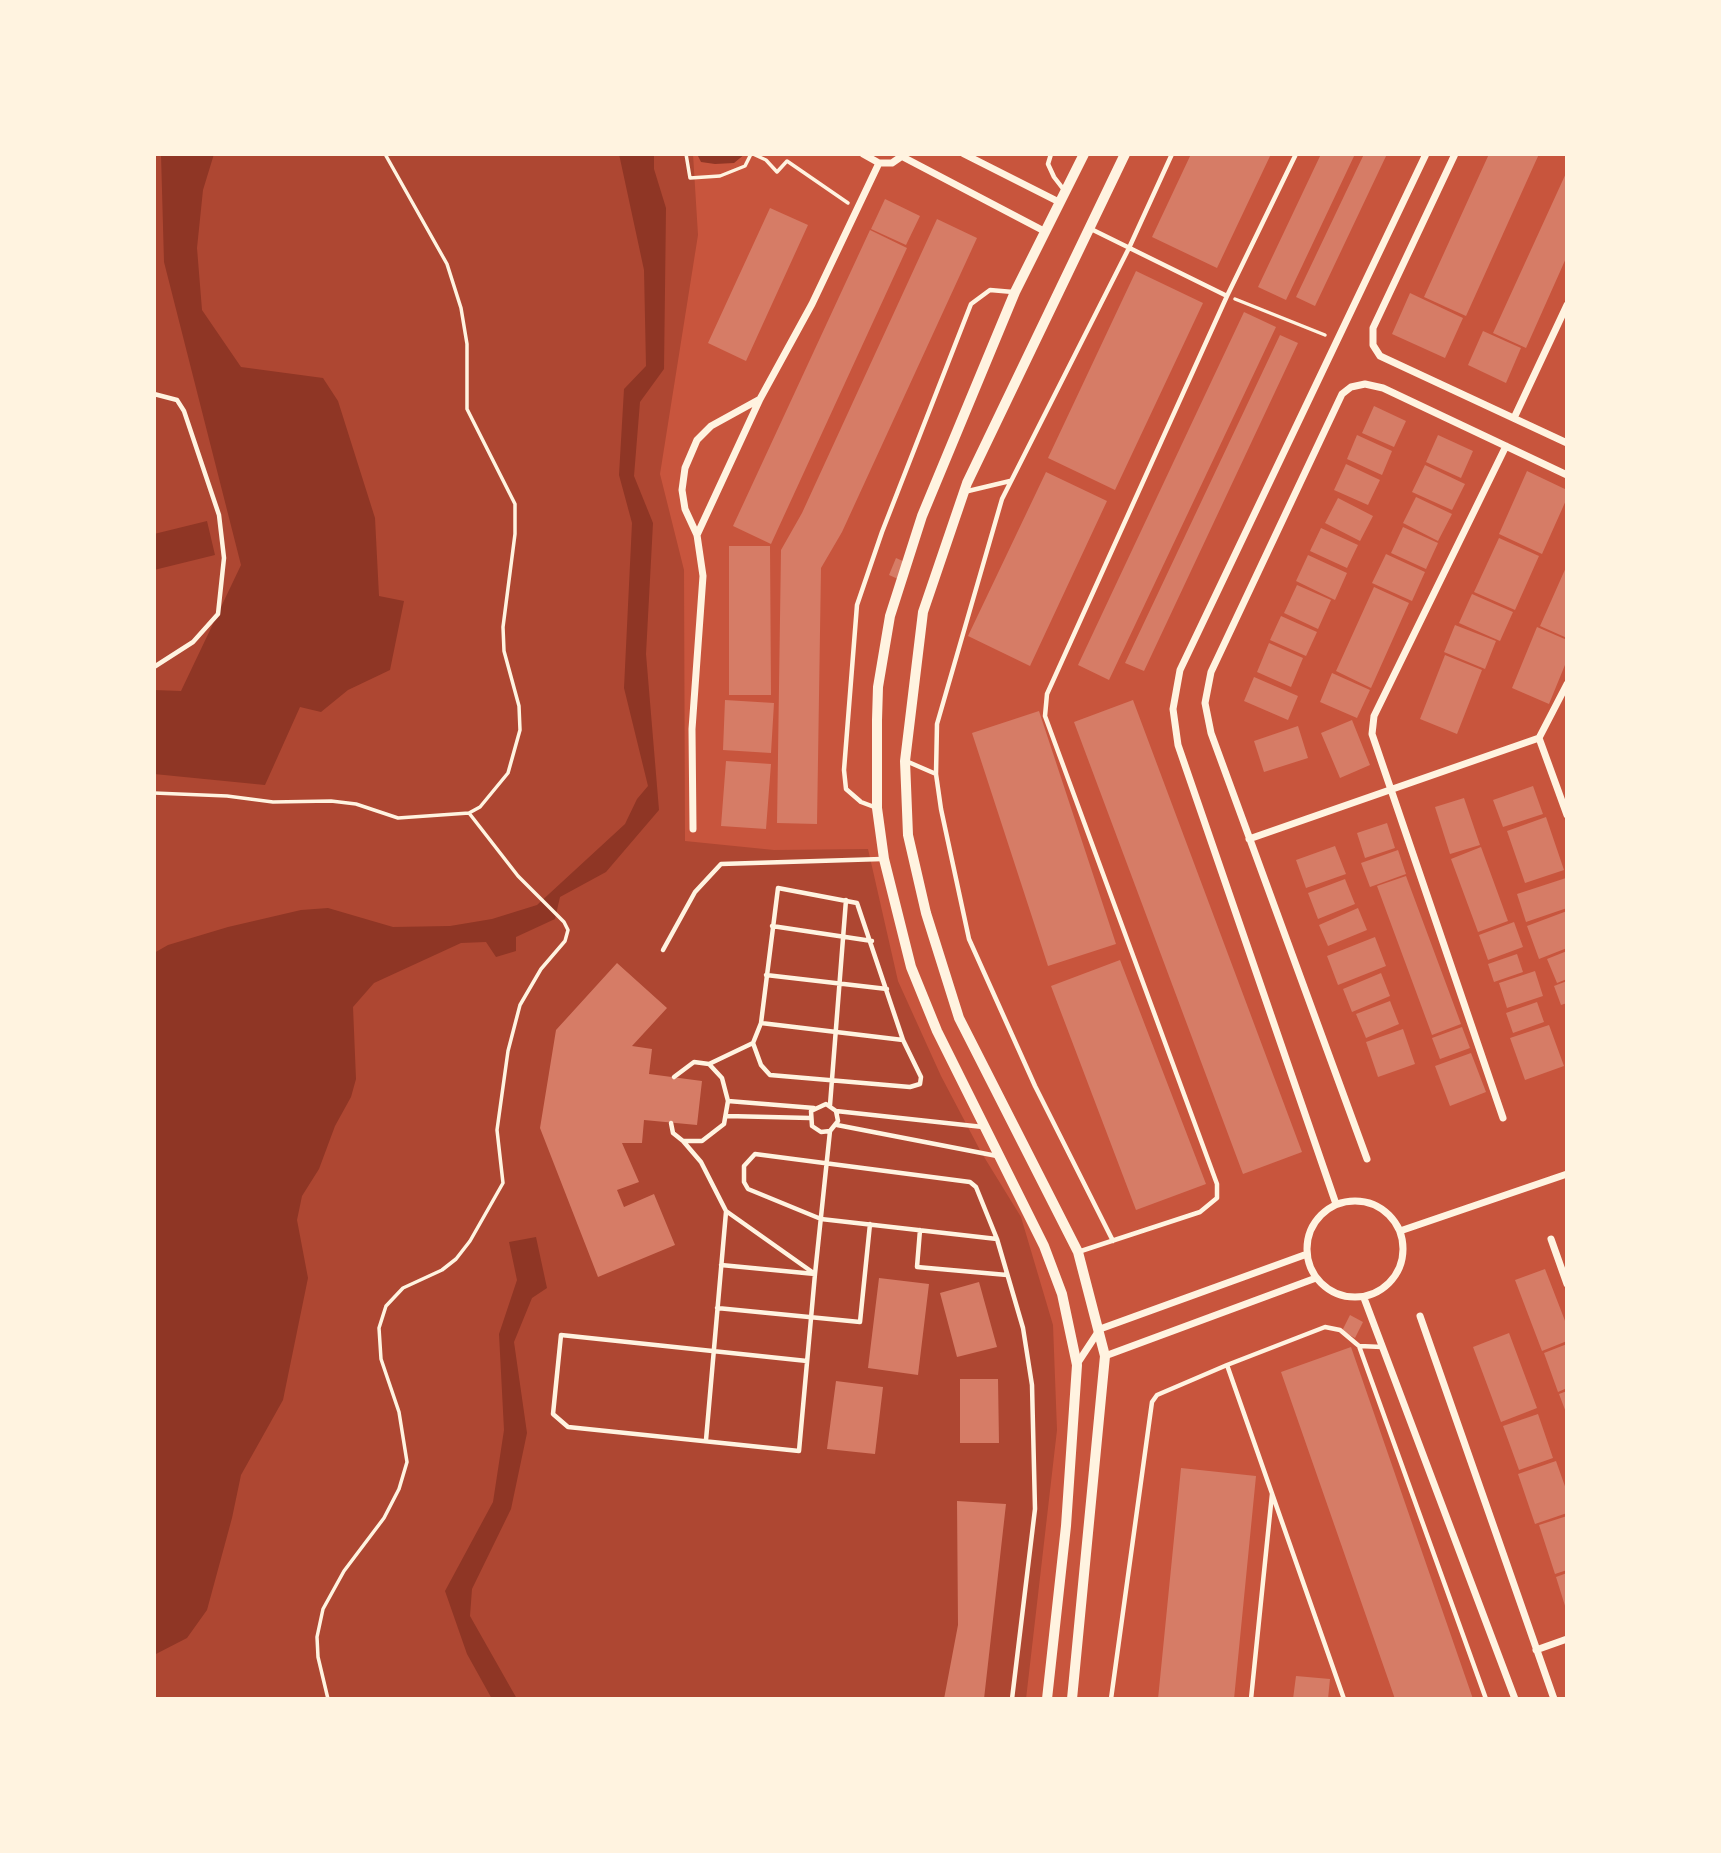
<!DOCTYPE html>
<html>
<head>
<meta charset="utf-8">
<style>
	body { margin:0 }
	#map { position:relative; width:1721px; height:1853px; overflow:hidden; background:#c8553d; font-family:"Sofia Sans Condensed",sans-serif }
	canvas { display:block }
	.frame { position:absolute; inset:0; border:156px solid #fff3e0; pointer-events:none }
</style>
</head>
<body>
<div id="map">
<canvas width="1721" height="1853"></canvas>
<div class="frame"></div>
</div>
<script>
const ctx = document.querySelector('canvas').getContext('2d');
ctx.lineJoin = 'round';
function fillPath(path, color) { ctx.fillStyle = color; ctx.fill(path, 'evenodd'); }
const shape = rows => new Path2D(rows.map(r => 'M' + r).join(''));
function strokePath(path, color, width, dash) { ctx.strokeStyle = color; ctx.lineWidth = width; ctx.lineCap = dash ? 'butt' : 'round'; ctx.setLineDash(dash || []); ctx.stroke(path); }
fillPath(shape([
	[154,154,693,154,698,235,660,474,684,570,685,841,774,850,868,849,898,981,941,1076,981,1152,1021,1217,1053,1325,1057,1430,1026,1699,154,1699]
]), '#ae4732');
fillPath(shape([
	[161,154,214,154,203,190,197,248,202,310,241,367,323,378,338,401,375,518,379,596,404,601,390,670,348,690,321,712,300,707,265,785,154,774,154,690,181,691,241,565,164,262],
	[619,154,654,154,654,169,666,208,664,369,640,402,634,476,653,523,646,654,659,810,606,872,560,897,555,919,516,937,516,951,496,957,486,942,461,943,374,983,353,1007,356,1079,351,1097,335,1126,319,1169,302,1196,297,1220,308,1278,283,1400,241,1475,232,1518,207,1610,187,1638,154,1655,154,953,168,945,228,927,301,910,328,908,393,927,450,926,492,919,537,905,625,824,637,799,648,786,624,688,632,523,619,475,624,389,646,366,644,270],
	[697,154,745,154,734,163,715,164,701,162],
	[207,521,215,555,154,570,154,534],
	[536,1237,547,1288,532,1298,514,1342,527,1433,511,1509,472,1589,470,1616,517,1699,492,1699,467,1654,445,1591,493,1502,504,1430,499,1334,517,1280,509,1242]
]), '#8f3625');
fillPath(shape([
	[1191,154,1271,154,1217,268,1152,237],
	[1321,154,1355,154,1286,300,1258,287],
	[1364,154,1387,154,1315,306,1296,297],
	[1489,154,1539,154,1466,316,1424,297],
	[1567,171,1567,256,1526,348,1493,333],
	[885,199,920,216,906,245,871,229],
	[770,208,808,225,746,361,708,343],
	[937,219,977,238,842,532,821,568,817,824,777,823,781,550,802,513],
	[870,230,907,248,771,544,733,526],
	[1136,271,1203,303,1115,490,1048,458],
	[1410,293,1463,318,1445,358,1392,334],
	[1244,312,1276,327,1109,680,1078,665],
	[1483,331,1521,348,1506,383,1468,365],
	[1280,335,1298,343,1144,671,1125,663],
	[1374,406,1406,421,1394,447,1362,433],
	[1357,435,1392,451,1382,475,1347,459],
	[1438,435,1473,451,1461,478,1426,462],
	[1346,464,1380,480,1368,505,1334,490],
	[1425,465,1465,484,1452,510,1412,492],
	[1527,471,1567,490,1567,498,1542,554,1499,534],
	[1046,472,1107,501,1030,666,968,636],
	[1416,497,1452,514,1438,541,1403,523],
	[1338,498,1373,516,1360,541,1325,523],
	[1403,527,1438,543,1426,569,1391,553],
	[1321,528,1358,545,1347,568,1310,551],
	[1499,538,1539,556,1515,610,1474,592],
	[729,546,770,546,771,695,729,695],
	[1386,554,1425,572,1412,601,1372,583],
	[1308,555,1347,573,1335,600,1296,581],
	[896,558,905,562,898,579,889,575],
	[1567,565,1567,638,1540,626],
	[1297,585,1331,600,1318,629,1284,613],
	[1374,587,1409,603,1371,688,1336,671],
	[1472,594,1513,612,1500,641,1459,623],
	[1281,616,1317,632,1306,656,1270,640],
	[1455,625,1496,641,1485,669,1444,652],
	[1537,627,1567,640,1567,660,1549,704,1512,688],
	[1269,643,1303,658,1291,687,1257,672],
	[1445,655,1482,670,1457,734,1420,719],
	[1332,673,1370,690,1357,718,1320,702],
	[1254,677,1298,696,1288,720,1244,701],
	[725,700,774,703,771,753,723,750],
	[1133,700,1302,1152,1243,1174,1074,722],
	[1039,711,1116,944,1048,966,972,733],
	[1352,720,1370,765,1340,778,1321,733],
	[1298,726,1308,758,1264,772,1254,741],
	[726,761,771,764,766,829,721,826],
	[1533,786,1543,814,1503,827,1493,800],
	[1464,798,1480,845,1450,854,1435,807],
	[1546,817,1564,870,1525,883,1507,831],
	[1387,823,1395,848,1365,858,1357,833],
	[1335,846,1346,874,1306,888,1296,860],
	[1481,847,1508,921,1478,932,1451,859],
	[1398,850,1406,874,1370,887,1361,863],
	[1406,876,1461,1024,1432,1035,1377,886],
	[1566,878,1567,908,1526,922,1517,894],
	[1345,879,1355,904,1318,919,1308,893],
	[1358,908,1367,930,1328,946,1319,925],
	[1567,911,1567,948,1539,959,1527,926],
	[1514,922,1523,947,1488,960,1479,935],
	[1375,937,1386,966,1338,985,1327,956],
	[1567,951,1567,979,1557,983,1547,959],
	[1517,954,1523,972,1494,982,1488,964],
	[1120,960,1206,1184,1136,1210,1051,986],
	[617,963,667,1008,632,1046,652,1049,649,1074,702,1081,697,1125,644,1120,642,1143,622,1143,639,1182,617,1190,624,1207,654,1194,675,1245,598,1277,540,1128,556,1030],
	[1535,971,1543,996,1507,1008,1499,983],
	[1381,973,1390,996,1352,1012,1343,989],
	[1567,981,1567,1003,1561,1005,1554,986],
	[1390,1001,1399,1024,1366,1038,1356,1014],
	[1537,1002,1544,1022,1513,1033,1506,1013],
	[1549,1025,1564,1066,1525,1080,1510,1038],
	[1462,1027,1470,1048,1440,1059,1432,1038],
	[1403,1029,1415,1064,1378,1077,1366,1042],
	[1471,1053,1486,1092,1450,1106,1435,1066],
	[1545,1269,1567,1326,1567,1341,1542,1351,1515,1280],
	[879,1278,929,1284,918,1375,868,1368],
	[979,1282,997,1347,957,1357,940,1293],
	[1350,1315,1363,1322,1355,1338,1342,1331],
	[1509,1333,1537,1408,1501,1422,1473,1347],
	[1567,1344,1567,1388,1558,1392,1544,1353],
	[1351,1347,1473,1699,1395,1699,1281,1372],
	[960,1379,998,1379,999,1443,960,1443],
	[836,1381,883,1387,875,1454,827,1449],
	[1567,1391,1567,1415,1559,1394],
	[1538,1414,1553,1458,1519,1470,1503,1426],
	[1556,1461,1567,1492,1567,1513,1535,1524,1518,1474],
	[1181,1468,1256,1476,1234,1699,1158,1699],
	[957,1501,1006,1504,984,1699,944,1699,958,1625],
	[1567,1516,1567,1570,1555,1574,1539,1525],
	[1567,1573,1567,1609,1566,1609,1556,1577],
	[1296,1676,1330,1679,1328,1699,1293,1699]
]), '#d67c66');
strokePath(shape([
	[385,154,447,264,461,308,467,344,467,409,515,504,515,534,503,627,504,651,519,706,520,730,508,773,480,807,469,813],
	[686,154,690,178,720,176,745,166,751,154],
	[753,154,766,160,777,172,787,161,848,203],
	[1235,299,1325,335],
	[154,793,227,796,273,802,331,801,356,804,398,818,469,813,518,876,564,922,568,930,565,941,541,969,520,1005,508,1051,497,1130,503,1183,470,1241,456,1259,442,1270,403,1288,386,1306,379,1328,381,1359,399,1412,407,1462,399,1489,384,1518,344,1571,323,1609,317,1637,318,1657,328,1699]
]), '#fff3e0', 3.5);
strokePath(shape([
	[1051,154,1048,164,1054,177,1064,190],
	[1089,228,1227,296],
	[154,394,177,400,184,411,219,515,224,558,218,614,193,642,154,667],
	[964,492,1010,481],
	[906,761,936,774],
	[877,808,861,802,846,789,844,770,857,605,882,532,971,304,990,290,1013,292],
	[772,926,872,941],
	[663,950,695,892,721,864,882,859],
	[766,975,887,989],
	[761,1023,903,1040],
	[709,1064,753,1043,761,1023,778,888,857,903,903,1040,921,1077,920,1084,910,1087,770,1075,761,1065,753,1043],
	[728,1101,814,1108],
	[830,1105,846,900],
	[836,1111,838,1121,830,1131,821,1132,812,1126,811,1111,826,1104,836,1111,983,1127],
	[727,1116,810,1118],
	[671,1123,673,1133,683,1141,702,1141,724,1124,728,1101,722,1078,709,1064,694,1062,674,1077],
	[837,1125,997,1156],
	[683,1141,701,1162,726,1211,815,1274,830,1131],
	[920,1230,917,1267,1007,1275],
	[997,1239,821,1219,748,1189,744,1182,744,1166,755,1154,970,1182,976,1187,997,1239,1023,1328,1032,1385,1035,1509,1012,1699],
	[1113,1241,1035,1086,969,939,941,809,936,774,937,724,1002,499,1129,248,1172,154],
	[1078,1252,1200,1212,1217,1198,1217,1184,1045,716,1047,694,1227,296,1296,154],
	[721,1265,815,1274,799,1451,568,1427,553,1414,561,1335,807,1361],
	[717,1308,860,1322,870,1224],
	[1359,1346,1382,1347],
	[1227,1365,1344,1699],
	[706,1440,726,1212],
	[1111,1699,1152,1402,1157,1395,1227,1365,1325,1327,1340,1330,1359,1346,1486,1699],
	[1251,1699,1272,1494]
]), '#fff3e0', 4.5);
strokePath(shape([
	[863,154,879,163,892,163,905,154],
	[964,154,1059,202],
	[1455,154,1373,328,1373,345,1380,356,1567,443],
	[903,157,1044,231],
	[1514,418,1567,305],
	[697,535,760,399],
	[1539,738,1567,684],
	[693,829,692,729,703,576,697,535,685,509,682,490,685,468,697,440,711,426,760,399,812,304,879,163],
	[1249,839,1539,738,1567,815],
	[1503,1118,1372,734,1374,716,1506,446],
	[1367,1159,1211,733,1205,703,1211,672,1342,394,1351,387,1365,384,1383,388,1567,475],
	'1307 1249a48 48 0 1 1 96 0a48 48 0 1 1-96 0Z',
	[1336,1204,1178,745,1173,709,1180,670,1426,154],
	[1400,1231,1567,1174],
	[1551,1239,1567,1284],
	[1364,1298,1515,1699],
	[1420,1316,1554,1699],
	[1105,1356,1316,1278],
	[1077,1364,1100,1329,1307,1254],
	[1536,1650,1567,1639]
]), '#fff3e0', 7);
strokePath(shape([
	[1047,1699,1066,1526,1077,1365,1062,1294,1044,1246,937,1031,911,967,884,859,877,808,877,720,878,687,890,616,922,516,1015,292,1084,154],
	[1072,1699,1105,1356,1078,1252,959,1018,926,913,908,835,905,761,923,612,967,483,1125,154]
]), '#fff3e0', 10);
</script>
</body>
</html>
